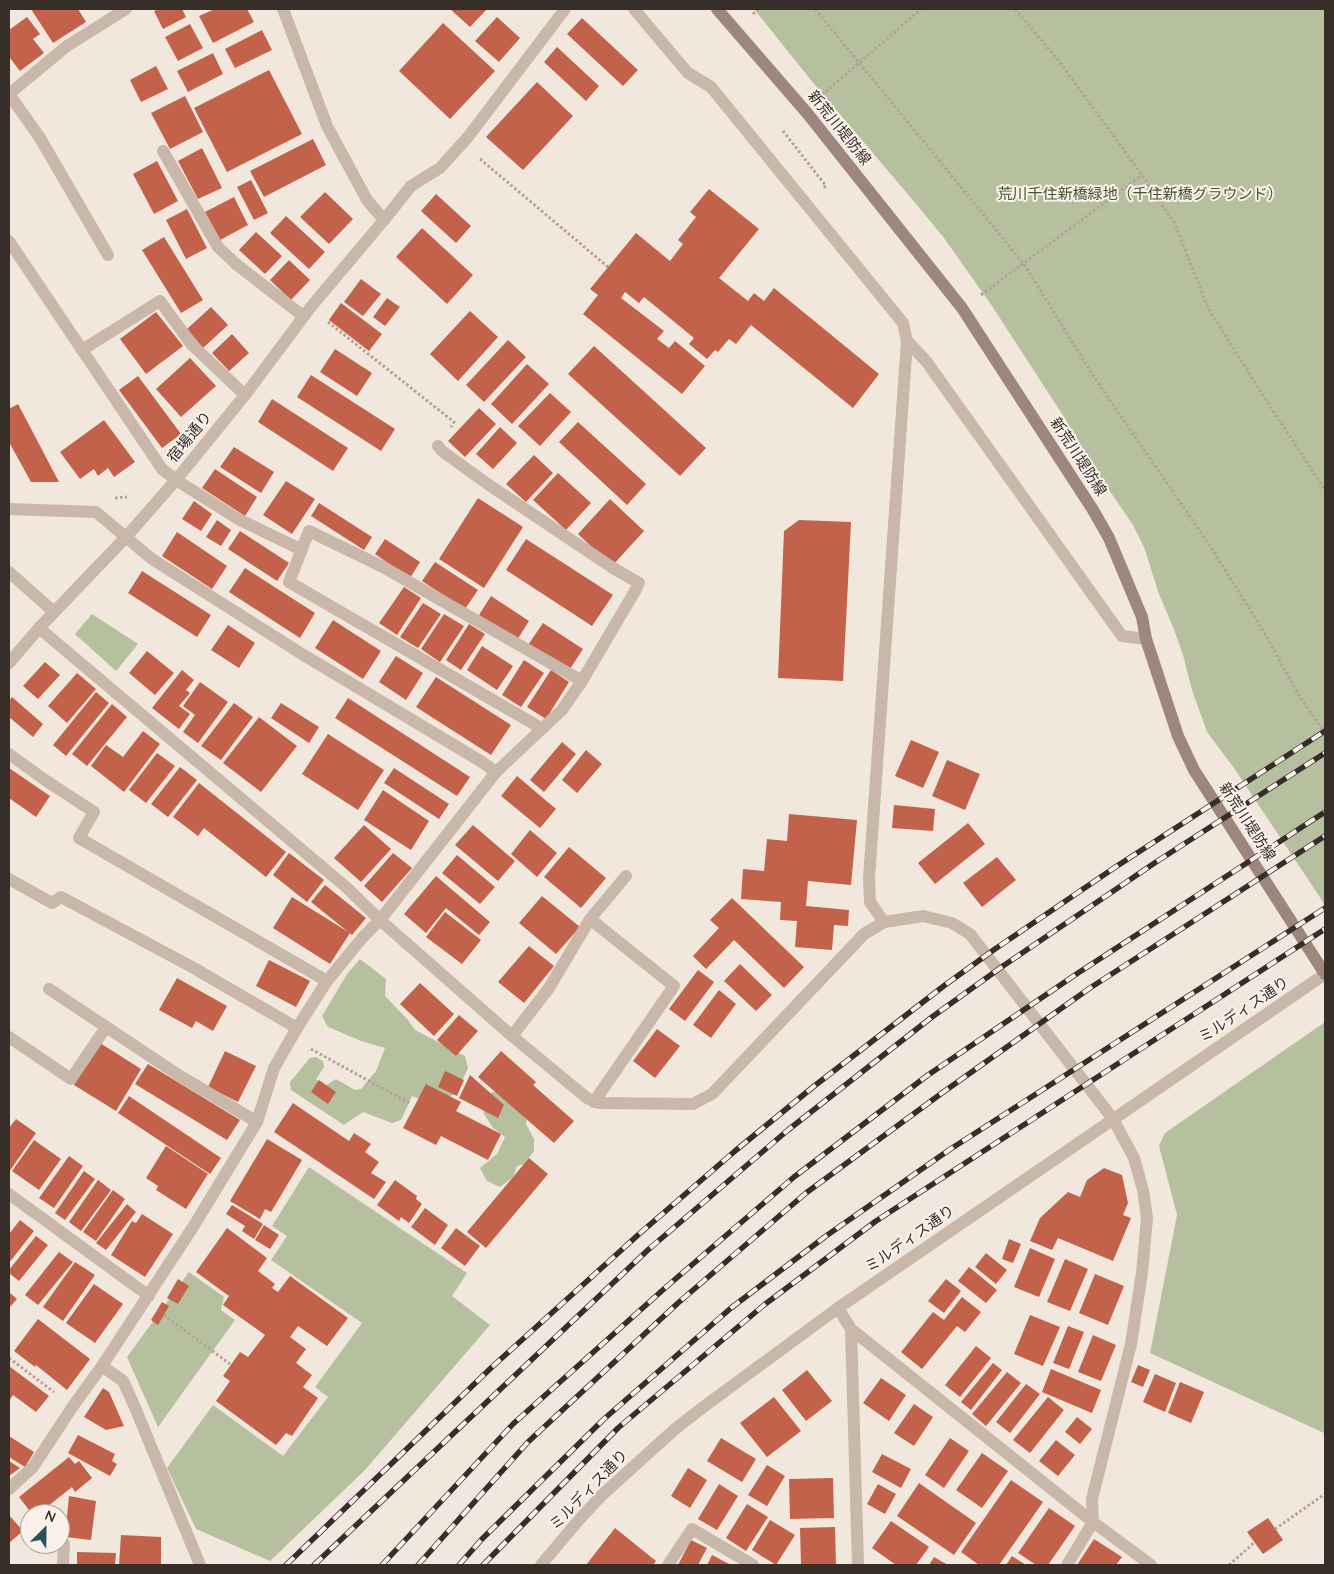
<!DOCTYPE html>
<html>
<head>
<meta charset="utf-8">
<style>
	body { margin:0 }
	#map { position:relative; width:1334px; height:1574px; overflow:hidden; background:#f2e7dd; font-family:Quicksand,sans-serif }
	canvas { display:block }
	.frame { position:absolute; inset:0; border:10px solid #372d29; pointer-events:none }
	.north { position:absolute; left:20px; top:1504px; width:50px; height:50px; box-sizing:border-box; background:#f9f1ea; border:1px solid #aba39d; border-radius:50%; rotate:23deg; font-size:14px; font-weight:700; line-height:20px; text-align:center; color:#372d29 }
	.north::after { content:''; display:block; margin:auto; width:18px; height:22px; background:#205657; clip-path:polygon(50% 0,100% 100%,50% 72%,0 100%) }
</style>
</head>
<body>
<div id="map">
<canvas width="1334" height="1574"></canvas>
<div class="frame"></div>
<div class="north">N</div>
</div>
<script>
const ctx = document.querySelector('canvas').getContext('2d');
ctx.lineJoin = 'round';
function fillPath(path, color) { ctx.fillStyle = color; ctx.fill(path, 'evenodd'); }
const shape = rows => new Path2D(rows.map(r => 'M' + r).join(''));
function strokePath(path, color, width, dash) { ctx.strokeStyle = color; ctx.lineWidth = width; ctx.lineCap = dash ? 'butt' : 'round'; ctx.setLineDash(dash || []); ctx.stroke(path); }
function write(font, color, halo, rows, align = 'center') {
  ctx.font = font + ' Quicksand,"Noto Sans JP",sans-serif'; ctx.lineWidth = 4; ctx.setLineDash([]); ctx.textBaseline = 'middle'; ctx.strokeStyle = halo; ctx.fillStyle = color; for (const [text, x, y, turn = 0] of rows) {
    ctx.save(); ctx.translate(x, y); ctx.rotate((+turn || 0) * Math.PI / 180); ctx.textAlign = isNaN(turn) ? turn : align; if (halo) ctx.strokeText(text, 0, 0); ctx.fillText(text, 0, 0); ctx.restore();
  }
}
fillPath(shape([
	[754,9,1325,9,1325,905,1234,768,1207,732,1192,690,1183,655,1173,627,1159,594,1144,547,1133,525,1096,471,1064,417,992,306,944,238,917,205,810,79],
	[92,614,138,644,116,671,75,634],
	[360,959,386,979,385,996,408,1020,415,1030,465,1056,468,1068,457,1092,445,1100,428,1102,412,1096,401,1120,392,1123,363,1112,344,1125,291,1090,290,1082,310,1058,316,1057,323,1061,324,1067,316,1079,325,1086,336,1079,355,1090,361,1089,376,1071,385,1048,361,1041,328,1027,322,1016,347,974],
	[1325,1022,1325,1430,1324,1433,1150,1353,1177,1215,1159,1146,1165,1133],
	[506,1091,528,1113,526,1124,534,1139,534,1151,524,1164,517,1166,513,1177,500,1187,487,1181,480,1168,497,1154,505,1137,493,1128,484,1114,483,1103,492,1092],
	[309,1167,467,1273,452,1296,490,1325,365,1470,270,1561,196,1529,167,1468,213,1405,283,1456,328,1397,315,1387,362,1323,271,1260,287,1236,272,1226],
	[189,1272,224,1297,221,1310,235,1320,158,1427,127,1357]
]), '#b6c09e');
fillPath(shape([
	[31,9,78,9,86,22,53,43],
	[159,9,182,9,186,17,163,29,154,11],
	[215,9,247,9,254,22,213,43,199,16],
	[450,9,487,9,470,27],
	[27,17,40,34,33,39,44,53,20,71,10,58,9,59,9,30],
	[497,17,520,38,499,62,475,41],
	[582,18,638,70,623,86,567,34],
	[443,23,495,71,450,119,399,71],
	[190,24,203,48,178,61,165,37],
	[262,30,272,50,235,68,225,49],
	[557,47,599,86,586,101,544,62],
	[213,53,223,74,188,92,177,71],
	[156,66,168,89,141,102,130,80],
	[269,70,302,134,227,172,194,108],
	[537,82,573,116,523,170,486,137],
	[185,96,203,132,170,149,151,113],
	[313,139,326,165,264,197,250,171],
	[202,148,222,188,198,199,178,161],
	[157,161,178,201,154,214,133,174],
	[251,180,268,213,254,220,237,187],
	[709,189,759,229,719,278,748,301,754,293,764,301,774,288,879,374,853,408,751,325,736,344,729,339,718,352,715,350,707,359,689,344,694,338,644,297,639,303,625,292,621,298,664,331,657,339,669,348,675,341,705,366,682,394,583,314,598,295,590,289,636,233,670,261,683,244,678,240,696,217,690,212],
	[325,192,353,219,329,244,300,217],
	[436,194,471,226,456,243,421,211],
	[234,197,248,225,220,240,205,212],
	[187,209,207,248,186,259,166,220],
	[286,216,325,252,309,269,270,233],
	[422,228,473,275,447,304,396,257],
	[256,232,282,256,265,274,239,250],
	[164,237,203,300,181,313,142,250],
	[289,260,310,280,291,300,270,280],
	[361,279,381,294,363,316,344,302],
	[387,298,400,307,385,326,373,317],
	[341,303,382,334,369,351,329,320],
	[211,307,228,325,203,348,187,329],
	[470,311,498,337,458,381,430,354],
	[156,312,183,346,146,374,120,339],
	[232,334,249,353,229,371,212,353],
	[508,340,526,357,484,402,466,385],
	[594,346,706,448,680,476,568,374],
	[335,349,372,373,357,396,320,372],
	[190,358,216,386,181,417,156,389],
	[527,364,549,384,512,424,491,404],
	[311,375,395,429,381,451,297,397],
	[138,376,181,434,162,448,119,390],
	[550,393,571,412,540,446,518,426],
	[272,399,348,448,333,471,258,422],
	[18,404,59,482,31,482,9,442,9,409],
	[479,408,496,424,465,457,448,441],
	[104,420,135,462,114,477,108,468,98,476,94,469,80,479,60,452],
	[578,422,646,484,627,505,559,442],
	[500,427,517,443,493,469,476,454],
	[234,447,274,472,261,493,220,467],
	[534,455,553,473,526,502,506,484],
	[215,469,257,497,245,516,202,488],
	[558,473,591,503,566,530,533,500],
	[286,481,315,499,292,534,263,515],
	[478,498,523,527,484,588,439,559],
	[610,499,644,531,612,566,578,534],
	[194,501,212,514,201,531,182,519],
	[319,503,372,537,364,550,311,516],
	[217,520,231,530,221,546,206,537],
	[799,520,851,522,843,681,778,678,784,531],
	[240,531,289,563,277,581,228,549],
	[177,532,227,566,212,589,162,556],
	[385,539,420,562,410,578,375,554],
	[526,539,613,595,592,626,506,570],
	[435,562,478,590,465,609,422,581],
	[245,568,315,613,300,638,229,592],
	[142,571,211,615,197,637,128,593],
	[404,587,421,598,397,635,379,623],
	[491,596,529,621,517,640,479,615],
	[423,603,441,614,418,648,400,637],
	[444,614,464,626,440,662,421,649],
	[333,620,381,651,363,679,315,648],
	[543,623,583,649,568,672,528,645],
	[469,624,485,634,461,670,446,660],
	[228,625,255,643,239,668,211,650],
	[482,646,513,666,497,690,467,670],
	[147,651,174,673,155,695,129,673],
	[396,656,423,673,406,700,379,682],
	[524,660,544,673,521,707,502,695],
	[45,662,60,675,38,699,23,686],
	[182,670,194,680,186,690,190,693,179,706,190,714,179,729,152,708],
	[551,670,569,682,546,719,527,707],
	[77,673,96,689,67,723,48,706],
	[436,677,511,725,491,755,416,707],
	[200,682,228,702,198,743,183,732,195,715,183,706],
	[96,692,109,703,66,756,53,745],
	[12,697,43,724,33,737,9,717,9,701],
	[348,698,470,777,457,796,335,718],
	[234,703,253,717,221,760,201,746],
	[281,703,319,727,309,743,271,718],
	[112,704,127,717,87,766,72,754],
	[259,717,297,746,261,792,223,763],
	[143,731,160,744,124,792,91,766,106,745,123,757],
	[328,734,384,770,358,810,302,774],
	[911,740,939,752,923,788,895,776],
	[562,742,576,754,544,792,530,780],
	[586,750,602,764,577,793,562,780],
	[157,753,175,766,146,803,129,790],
	[947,760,980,774,965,810,932,796],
	[180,767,197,780,168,817,151,804],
	[9,768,50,796,36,817,9,798],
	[394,768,449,804,439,819,384,783],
	[517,776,556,809,540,828,501,796],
	[199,783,286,852,266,877,204,828,198,836,173,817],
	[383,790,429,821,411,850,364,820],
	[894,805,935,809,933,831,892,828],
	[789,814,857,820,851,885,808,881,806,906,849,910,848,926,834,925,832,950,795,947,797,921,780,920,781,902,741,899,743,869,764,871,767,839,787,841],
	[968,823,985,844,935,884,918,863],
	[364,825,391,849,361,882,334,858],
	[473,825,515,861,498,881,455,845],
	[530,830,557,853,537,877,511,854],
	[569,847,606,878,581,908,544,877],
	[289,853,324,880,307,902,273,875],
	[393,853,412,868,382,902,364,886],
	[457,855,495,887,480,904,442,873],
	[997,857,1016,880,982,907,963,883],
	[436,876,490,922,479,935,446,908,426,933,404,914],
	[325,885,366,918,352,935,311,902],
	[542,896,580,927,556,954,519,923],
	[292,897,350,933,330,964,273,928],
	[732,898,804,967,784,988,734,940,706,969,693,956,719,928,710,920],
	[445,912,481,940,462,964,426,937],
	[529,946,554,966,524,1003,498,982],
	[269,960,310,981,296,1007,256,986],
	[740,964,772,995,756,1011,724,981],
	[698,970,714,982,685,1021,669,1009],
	[177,978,227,1006,213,1031,196,1021,192,1028,159,1010],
	[420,983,454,1014,434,1036,400,1004],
	[719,990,736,1004,711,1038,693,1025],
	[459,1015,478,1031,456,1056,437,1040],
	[657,1029,680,1046,655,1078,633,1061],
	[100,1043,141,1069,116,1111,74,1085],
	[225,1051,256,1066,238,1102,208,1087],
	[501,1051,536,1082,533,1085,574,1121,554,1143,478,1077],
	[148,1064,240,1120,227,1140,135,1084],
	[445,1071,464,1080,457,1096,438,1087],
	[470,1075,504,1105,498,1118,459,1098],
	[319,1080,336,1092,328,1104,311,1092],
	[426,1084,461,1102,456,1111,501,1134,488,1160,441,1136,436,1145,403,1128],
	[129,1096,221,1158,210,1174,118,1113],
	[293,1103,349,1141,354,1133,371,1144,365,1152,379,1162,371,1173,386,1182,374,1199,274,1132],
	[16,1119,36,1133,9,1172,9,1128],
	[267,1139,302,1160,271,1212,265,1209,260,1219,230,1201],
	[34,1140,61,1159,39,1190,12,1171],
	[166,1146,208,1174,186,1209,156,1190,158,1186,146,1178],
	[69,1156,83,1166,54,1208,39,1198],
	[529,1158,548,1174,486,1248,467,1232],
	[1104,1168,1122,1175,1128,1203,1123,1215,1131,1218,1113,1261,1058,1238,1052,1250,1030,1241,1040,1218,1068,1192,1080,1197,1087,1180],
	[84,1171,95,1179,65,1220,55,1213],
	[98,1180,111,1190,81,1231,69,1222],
	[395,1180,417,1196,416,1199,422,1204,409,1223,401,1217,399,1221,377,1205],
	[113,1190,125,1199,96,1241,83,1232],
	[127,1204,136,1212,106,1250,96,1243],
	[232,1205,263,1224,254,1239,242,1231,245,1226,226,1214],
	[425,1208,448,1225,435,1245,411,1227],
	[142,1214,173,1234,145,1277,111,1255,132,1221,136,1223],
	[20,1220,34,1231,9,1263,9,1234],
	[264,1225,279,1235,270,1249,255,1240],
	[227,1228,267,1258,258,1271,275,1284,272,1288,278,1292,290,1276,348,1318,327,1346,298,1326,290,1337,306,1349,296,1363,312,1375,303,1387,318,1398,292,1436,286,1433,276,1445,216,1401,230,1381,223,1376,240,1352,248,1357,265,1335,223,1305,229,1296,196,1272],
	[456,1228,480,1246,465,1266,441,1248],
	[36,1236,48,1245,19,1281,9,1273,9,1270],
	[1009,1239,1021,1244,1013,1263,1002,1259],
	[1030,1248,1055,1259,1039,1297,1014,1287],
	[59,1252,73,1262,38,1305,25,1295],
	[986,1253,1007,1270,996,1284,975,1267],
	[1065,1259,1088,1269,1070,1311,1047,1302],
	[75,1262,95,1275,63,1321,43,1307],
	[969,1267,997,1290,986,1303,958,1281],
	[1095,1274,1124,1286,1108,1325,1079,1313],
	[178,1279,189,1286,178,1304,167,1298],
	[946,1279,961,1291,944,1313,928,1301],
	[94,1284,123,1304,95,1343,66,1323],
	[9,1292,17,1299,9,1308],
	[962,1297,981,1312,965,1332,957,1326,922,1369,901,1352,933,1312,944,1320],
	[162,1302,169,1306,158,1325,151,1320],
	[1030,1315,1060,1327,1043,1366,1014,1354],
	[38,1319,90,1359,67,1390,36,1365,35,1367,14,1351],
	[1068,1326,1084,1332,1069,1369,1053,1363],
	[1093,1335,1116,1345,1101,1381,1078,1372],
	[976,1346,991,1358,960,1397,945,1385],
	[993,1363,1002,1370,971,1410,961,1402],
	[1138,1365,1150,1370,1143,1387,1131,1382],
	[9,1366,49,1396,36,1412,13,1395,9,1401],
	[1051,1369,1101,1390,1092,1413,1042,1392],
	[807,1370,832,1401,806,1421,782,1390],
	[1007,1372,1021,1383,986,1426,972,1414],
	[1155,1374,1176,1383,1165,1412,1143,1402],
	[881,1378,906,1395,889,1421,863,1403],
	[1180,1382,1204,1392,1191,1423,1168,1413],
	[1026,1384,1040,1394,1010,1433,996,1422],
	[103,1388,109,1392,124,1426,106,1430,84,1417],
	[774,1397,801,1431,767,1457,740,1423],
	[1048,1397,1064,1410,1030,1453,1013,1440],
	[914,1404,933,1417,914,1446,894,1433],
	[1077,1417,1092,1429,1080,1444,1065,1432],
	[78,1435,115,1454,112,1461,117,1464,110,1476,68,1453],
	[9,1436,34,1452,25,1467,9,1457],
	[721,1438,756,1459,742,1482,707,1461],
	[950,1438,969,1451,944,1488,925,1475],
	[1056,1440,1075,1455,1058,1476,1039,1461],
	[982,1453,1008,1471,982,1508,956,1490],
	[882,1454,911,1469,901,1488,872,1472],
	[69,1457,75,1464,79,1461,92,1478,75,1492,72,1487,38,1514,32,1514,19,1497],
	[9,1461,20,1468,9,1476],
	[767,1465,785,1476,767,1506,748,1495],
	[688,1468,707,1480,690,1508,671,1496],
	[833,1478,834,1518,790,1519,789,1479],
	[1011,1480,1043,1502,999,1565,979,1565,961,1552],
	[919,1483,976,1523,954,1555,897,1516],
	[719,1484,738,1496,717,1530,698,1519],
	[878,1484,896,1494,885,1514,867,1504],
	[69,1496,96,1501,91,1540,65,1537],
	[747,1504,768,1517,746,1551,726,1538],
	[1049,1508,1075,1526,1048,1565,1036,1565,1018,1553],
	[9,1515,23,1531,9,1543],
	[1268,1518,1283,1540,1263,1554,1247,1532],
	[770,1520,795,1535,776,1565,752,1550],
	[891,1521,929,1547,916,1565,896,1565,872,1548],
	[835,1527,836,1565,801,1565,800,1528],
	[615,1528,656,1561,653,1565,586,1565],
	[121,1535,161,1537,161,1565,119,1565],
	[1094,1539,1122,1557,1116,1565,1077,1565],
	[691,1540,707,1548,698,1565,678,1565],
	[77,1552,116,1553,115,1565,77,1565],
	[712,1555,731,1565,707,1565],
	[1012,1556,1026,1565,1006,1565],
	[934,1557,948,1565,929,1565]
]), '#c2624b');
strokePath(shape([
	[815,9,1024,264,1094,377,1208,543,1264,632,1298,694,1325,733],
	[1015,9,1058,60,1142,175,1175,224,1208,308,1264,397,1325,490],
	[753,14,758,9],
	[822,95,921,9],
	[783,131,826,186,823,188],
	[480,159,608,267],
	[981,295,1142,175],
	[328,322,454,422,451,427],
	[115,498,127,497],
	[311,1049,409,1103],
	[164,1315,230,1364],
	[9,1358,54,1392],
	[1275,1529,1325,1494],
	[1229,1565,1255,1542]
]), '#b5a194', 3, [2.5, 2.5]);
strokePath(shape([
	[9,94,40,138,108,255],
	[163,151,218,247,236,264,303,316],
	[82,350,160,301,192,345,245,395],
	[438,446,442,451,489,485,613,568,639,583,635,591],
	[176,480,238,519,302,550],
	[9,509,96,512,152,559,302,654,482,762,496,772],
	[541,728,289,582,309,531,383,567,582,681],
	[9,754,45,780,94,812,79,838,327,981],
	[9,879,52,903,61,897,192,967,297,1028],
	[590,919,674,986,594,1102],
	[49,989,180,1076,257,1122],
	[512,1036,549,988,590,919,626,876],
	[9,1037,71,1079,106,1027],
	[63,1565,64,1544],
	[668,1565,692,1529,753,1565]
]), '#c9b7a9', 12);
strokePath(shape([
	[907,341,926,361,1122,636,1146,639]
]), '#c9b7a9', 12);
strokePath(shape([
	[283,9,327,126,367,200,384,220,411,186,440,168,468,137,565,9],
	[634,9,688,73,711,87,903,323,907,341,869,878,870,902,884,922],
	[9,94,67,46,126,9],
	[9,241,162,469,176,480],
	[9,663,39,628,346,887,380,920,512,1036,587,1098,599,1103,693,1104,712,1094,864,934,884,922,923,916,952,923,970,934,1113,1119,1134,1158,1143,1190,1147,1218,1142,1273,1131,1344,1092,1499,1093,1522,1067,1565],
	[9,1194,149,1296],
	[838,1308,851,1329,1093,1522,1151,1565],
	[851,1329,858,1565],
	[102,1366,123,1381,134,1405,200,1565],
	[9,1489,33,1467,73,1406,102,1366,193,1227,257,1122,274,1068,297,1028,327,981,363,937,380,920,496,772,562,710,582,681,635,591]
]), '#c9b7a9', 12);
strokePath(shape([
	[9,572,54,612],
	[39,628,126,537,176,480,245,395,310,308,384,220],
	[541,1565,578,1521,601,1496,675,1429,706,1405,838,1308,1325,974]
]), '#c9b7a9', 12);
strokePath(shape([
	[717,9,807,113,962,308,1093,510,1109,538,1142,617,1146,639,1178,736,1194,770,1325,974]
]), '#9d867b', 12);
const rail = shape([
	[286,1565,492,1367,638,1235,735,1151,813,1087,945,985,995,949,1114,868,1325,731],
	[314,1565,649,1249,788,1130,932,1017,1003,966,1156,862,1325,753],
	[382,1565,513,1424,665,1288,794,1177,928,1075,1078,973,1325,812],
	[418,1565,528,1442,678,1303,806,1193,942,1093,1090,988,1325,836],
	[459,1565,482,1539,604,1419,731,1308,826,1236,949,1150,1325,908],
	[483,1565,618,1428,764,1305,876,1221,1325,929]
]);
strokePath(rail, '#372d29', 5.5);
strokePath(rail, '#f9f1ea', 4, [11]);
write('15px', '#372d29', '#f9f1ea', [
	["新荒川堤防線",839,128,51],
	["宿場通り",190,437,-51],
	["新荒川堤防線",1078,457,57],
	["新荒川堤防線",1247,822,57],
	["ミルディス通り",1244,1010,-34],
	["ミルディス通り",910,1239,-35],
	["ミルディス通り",589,1490,-46]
]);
write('15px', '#48542d', '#f9f1ea', [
	["荒川千住新橋緑地（千住新橋グラウンド）",1140,194]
]);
</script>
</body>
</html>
